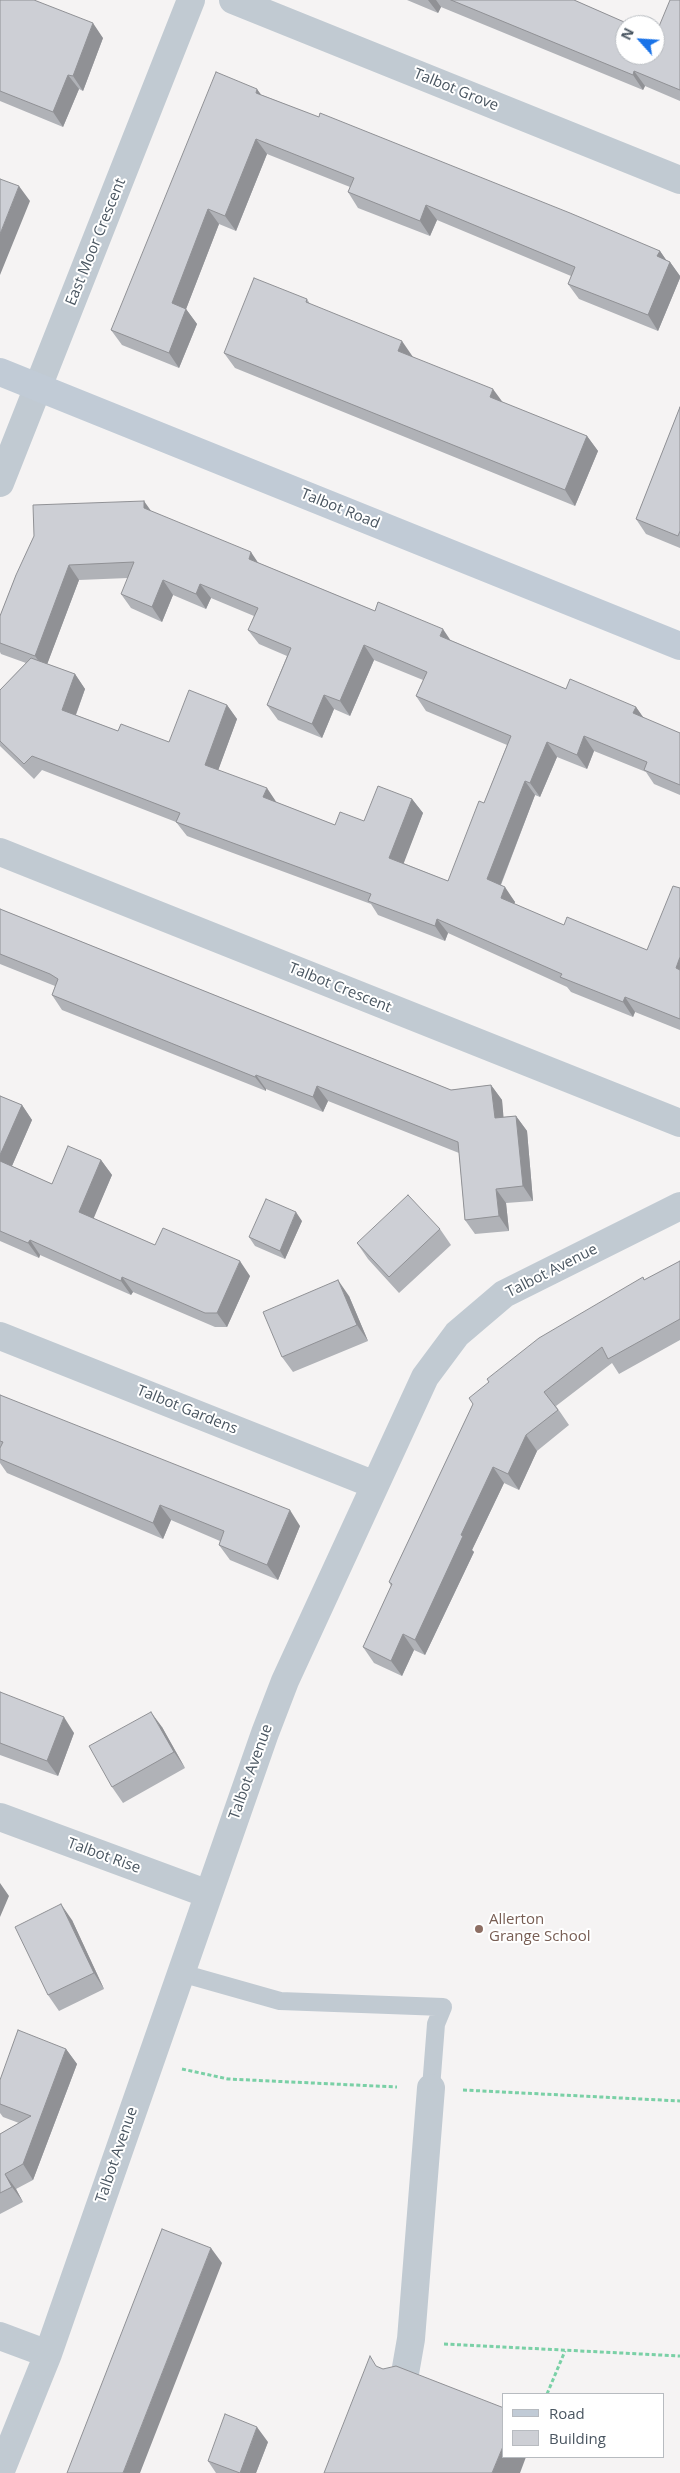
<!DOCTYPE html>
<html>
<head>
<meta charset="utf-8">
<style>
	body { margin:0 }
	#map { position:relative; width:680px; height:2473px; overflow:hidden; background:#f5f3f3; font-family:"Open Sans",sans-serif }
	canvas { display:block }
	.legend { position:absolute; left:502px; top:2393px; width:162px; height:65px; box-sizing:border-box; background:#fff; border:1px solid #b7bbc0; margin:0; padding:6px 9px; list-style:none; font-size:15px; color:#4a5661 }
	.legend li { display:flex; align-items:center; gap:10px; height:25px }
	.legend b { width:25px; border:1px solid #b7bbc0 }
	.north { position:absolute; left:615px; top:15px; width:50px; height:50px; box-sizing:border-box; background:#fff; border:1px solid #b7bbc0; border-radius:50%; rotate:296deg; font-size:14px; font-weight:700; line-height:20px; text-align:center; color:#4a5661 }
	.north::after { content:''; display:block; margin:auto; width:18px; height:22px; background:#1a73e8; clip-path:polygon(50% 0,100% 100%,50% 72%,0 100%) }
</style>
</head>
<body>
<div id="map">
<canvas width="680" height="2473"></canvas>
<ul class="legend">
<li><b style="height:6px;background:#c1cbd6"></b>Road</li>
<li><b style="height:14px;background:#cdcfd5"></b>Building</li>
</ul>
<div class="north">N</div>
</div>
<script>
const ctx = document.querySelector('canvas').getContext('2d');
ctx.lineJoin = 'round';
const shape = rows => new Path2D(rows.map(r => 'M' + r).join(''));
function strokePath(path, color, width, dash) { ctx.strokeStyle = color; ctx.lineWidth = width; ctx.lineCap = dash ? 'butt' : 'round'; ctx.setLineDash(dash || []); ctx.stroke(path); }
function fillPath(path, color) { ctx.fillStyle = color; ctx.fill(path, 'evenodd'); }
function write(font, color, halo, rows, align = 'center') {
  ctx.font = font + ' "Open Sans",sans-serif'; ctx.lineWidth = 4; ctx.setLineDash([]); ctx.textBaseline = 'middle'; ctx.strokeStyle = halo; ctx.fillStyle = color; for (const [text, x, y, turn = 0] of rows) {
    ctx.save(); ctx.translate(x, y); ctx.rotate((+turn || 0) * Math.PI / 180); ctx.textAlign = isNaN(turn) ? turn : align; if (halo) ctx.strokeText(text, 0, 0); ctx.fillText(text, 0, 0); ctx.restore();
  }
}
strokePath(shape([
	[182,2069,228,2079,397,2087],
	[463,2090,680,2101],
	[444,2344,680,2356],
	[547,2394,565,2351]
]), '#7ad0a6', 3, [4, 2.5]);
strokePath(shape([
	[181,1973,280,2001,443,2007,436,2024,431,2088]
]), '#c1cad2', 18);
strokePath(shape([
	[233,0,680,180],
	[0,483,191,0],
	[0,852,680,1123],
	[0,1336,375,1485],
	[0,1817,208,1894],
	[0,2336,48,2354],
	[404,2379,411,2339,431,2088],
	[0,2473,48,2354,265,1733,285,1681,425,1377,457,1334,504,1294,680,1206]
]), '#c1cad2', 28);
strokePath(shape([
	[0,372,680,646]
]), '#c1cbd6', 28);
fillPath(shape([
	[0,0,103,38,83,91,79,89,63,127,0,101],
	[407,0,574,0,655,36,680,0,680,101,645,86,643,90,441,7,438,13],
	[262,95,660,251,666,260,670,262,680,276,680,278,658,331,579,299,568,284,571,276,437,220,430,236,358,208,348,192,350,187,267,154,236,231,219,224,186,309,197,324,179,368,122,345,111,330],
	[307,299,310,304,503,403,587,436,598,451,575,506,235,368,224,353],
	[680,407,680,548,646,534,636,519],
	[151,511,259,563,375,611,450,640,566,689,636,707,643,718,680,733,680,795,654,784,646,772,594,751,587,769,557,757,540,797,535,795,501,885,515,902,514,904,564,925,647,950,680,888,680,1030,635,1012,633,1017,571,992,567,987,448,933,445,941,378,915,371,904,187,836,176,822,42,770,34,779,0,746,0,690,26,663,1,654,0,652,0,616,16,575],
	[128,578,121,594,131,608,162,622,173,595,206,609,211,598,254,616,248,630,259,644,287,656,267,705,278,720,322,738,334,709,350,716,374,660,423,680,416,696,426,711,507,745,484,803,448,881,403,863,423,813,412,799,364,821,335,825,276,802,218,770,237,719,227,705,169,742,118,731,76,715,85,689,75,674,47,664,79,580],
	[0,909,451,1090,491,1085,502,1100,503,1117,516,1116,527,1131,533,1201,506,1203,509,1231,475,1234,465,1220,459,1153,328,1101,323,1112,266,1089,266,1091,62,1010,52,995,55,986,0,964],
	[0,1096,22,1105,32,1120,12,1166,52,1184,101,1160,112,1175,93,1218,155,1245,250,1276,227,1327,215,1327,133,1292,131,1295,40,1255,39,1258,0,1241],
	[302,1221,285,1259,255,1246,249,1237],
	[440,1229,451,1245,399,1293,368,1259,357,1243],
	[680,1261,680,1340,619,1374,612,1363,556,1406,569,1425,537,1451,519,1490,504,1483,472,1550,474,1552,425,1655,414,1650,402,1676,374,1663,363,1647,391,1586,389,1582,473,1404,645,1280],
	[349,1296,368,1341,293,1372,282,1357],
	[0,1395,300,1526,278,1580,230,1560,219,1545,220,1541,171,1520,163,1539,7,1473,0,1463],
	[0,1692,74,1733,58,1776,0,1755],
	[162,1727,185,1768,123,1803,112,1787],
	[72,1920,104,1989,59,2011,48,1995],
	[66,2049,77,2064,33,2180,16,2189,23,2202,0,2214,0,2134,19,2123,3,2117,0,2113,0,2080],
	[268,2442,256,2473,216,2473,208,2461]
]), '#b0b2b7');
fillPath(shape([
	[428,0,436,0,441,7,438,13],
	[93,23,103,38,83,91,73,76],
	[634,71,645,86,643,90,633,75],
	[68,75,79,89,63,127,53,112],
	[257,89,268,104,256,93],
	[256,139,267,154,236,231,225,216],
	[19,186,30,201,0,275,0,234],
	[426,205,437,220,430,236,420,221],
	[208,209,219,224,183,317,186,309,197,324,179,368,169,353,172,303],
	[660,251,669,264,670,262,680,276,680,278,658,331,648,315,657,256],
	[402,341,413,357,398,351],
	[493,389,504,404,490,397],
	[587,436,598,451,575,506,565,490],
	[144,501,154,515,144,508],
	[251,552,261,567,249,559],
	[69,565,79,580,45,670,35,656],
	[163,580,173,595,162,622,152,607],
	[200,584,211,598,206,609,196,594],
	[443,629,453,644,440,636],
	[364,645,374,660,350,716,340,701],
	[75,674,85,689,72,725,62,710],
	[324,695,334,709,322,738,312,724],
	[227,705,237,719,215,779,205,765],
	[636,707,646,721,633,713],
	[584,736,594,751,587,769,577,755],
	[547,742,557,757,540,797,530,783],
	[525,781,535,795,497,894,487,879],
	[267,788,277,803,263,797],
	[412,799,423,813,400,873,389,858],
	[505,887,515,902,511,912,501,898],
	[437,919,448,933,445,941,435,926],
	[680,957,680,974,676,968],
	[625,997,635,1012,633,1017,623,1002],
	[256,1075,266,1089,266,1091,255,1077],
	[491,1085,502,1100,505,1133,495,1118],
	[317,1086,328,1101,323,1112,313,1097],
	[22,1105,32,1120,8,1175,0,1163,0,1155],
	[516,1116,527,1131,533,1201,523,1186],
	[101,1160,112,1175,90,1227,79,1212],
	[496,1189,506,1203,509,1231,499,1216],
	[296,1212,302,1221,285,1259,280,1251],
	[30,1240,40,1255,39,1258,28,1243],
	[240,1261,250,1276,227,1327,217,1313],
	[122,1277,133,1292,131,1295,121,1281],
	[338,1280,349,1296,368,1341,357,1325],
	[526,1435,537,1451,519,1490,508,1474],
	[493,1467,504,1483,472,1550,474,1552,425,1655,415,1640,461,1535],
	[160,1505,171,1520,163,1539,153,1523],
	[290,1510,300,1526,278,1580,267,1565],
	[403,1634,414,1650,402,1676,391,1661],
	[151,1712,162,1727,185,1768,174,1752],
	[64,1717,74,1733,58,1776,47,1761],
	[0,1883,9,1896,0,1917],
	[61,1904,72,1920,104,1989,94,1973],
	[66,2049,77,2064,33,2180,23,2164],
	[5,2174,16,2189,23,2202,12,2187],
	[211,2248,222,2263,140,2473,123,2473],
	[257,2427,268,2442,256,2473,240,2473],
	[504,2444,504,2457,526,2457,520,2473,492,2473]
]), '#909195');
const building = shape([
	[0,0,34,0,93,23,73,76,68,75,53,112,0,91,0,0],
	[451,0,574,0,631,25,625,25,625,55,655,55,655,36,670,0,680,0,680,90,634,71,633,75,451,0],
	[216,72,257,89,256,93,319,117,320,113,570,213,660,251,657,256,670,262,648,315,568,284,575,267,426,205,420,221,348,192,354,178,256,139,225,216,208,209,172,303,186,309,169,353,111,330,216,72],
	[0,179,19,186,0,234,0,179],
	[254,278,307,299,306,302,402,341,398,351,493,389,490,397,587,436,565,490,224,353,254,278],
	[680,407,680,531,678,536,636,519,680,407],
	[144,501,144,508,251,552,249,559,375,611,378,602,443,629,440,636,566,689,570,679,636,707,633,713,680,733,680,785,644,770,647,762,584,736,577,755,547,742,530,783,525,781,487,879,505,887,501,898,564,925,567,917,647,950,673,886,680,888,680,957,676,968,680,970,680,1019,625,997,623,1002,560,977,562,974,437,919,435,926,368,901,371,894,176,822,180,813,32,756,24,764,0,741,0,690,31,658,75,674,62,710,118,731,121,724,169,742,189,690,227,705,205,765,267,788,263,797,335,825,340,812,364,821,378,786,412,799,389,858,448,881,479,801,484,803,511,736,416,696,427,672,364,645,340,701,324,695,312,724,267,705,291,648,248,630,258,608,200,584,196,594,163,580,152,607,121,594,134,562,69,565,35,656,0,643,0,616,16,575,34,536,33,505,144,501],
	[0,909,451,1090,491,1085,495,1118,516,1116,523,1186,496,1189,499,1216,465,1220,458,1142,317,1086,313,1097,256,1075,255,1077,52,995,58,979,50,974,0,954,0,909],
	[0,1096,22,1105,0,1155,0,1096],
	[68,1146,101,1160,79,1212,155,1245,163,1228,240,1261,217,1313,205,1313,122,1277,121,1281,30,1240,28,1243,0,1231,0,1161,52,1184,68,1146],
	[408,1195,440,1229,389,1277,357,1243,408,1195],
	[266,1199,296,1212,280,1251,249,1237,266,1199],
	[680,1261,680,1319,608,1359,602,1347,544,1392,558,1410,526,1435,508,1474,493,1467,461,1535,463,1536,415,1640,403,1634,391,1661,363,1647,392,1584,389,1582,473,1404,469,1398,489,1382,487,1379,539,1338,643,1277,644,1280,680,1261],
	[338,1280,357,1325,282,1357,263,1312,338,1280],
	[0,1395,290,1510,267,1565,219,1545,224,1531,160,1505,153,1523,0,1459,0,1448,3,1442,0,1441,0,1395],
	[0,1692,64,1717,47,1761,0,1743,0,1692],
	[151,1712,174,1752,112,1787,89,1746,151,1712],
	[61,1904,94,1973,48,1995,15,1927,61,1904],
	[18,2030,66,2049,23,2164,5,2174,12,2187,0,2193,0,2134,31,2116,0,2104,0,2080,18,2030],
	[162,2229,211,2248,123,2473,67,2473,162,2229],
	[370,2356,376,2366,383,2369,396,2366,504,2408,504,2444,492,2473,324,2473,370,2356],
	[225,2414,257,2427,240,2473,208,2461,225,2414]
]);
fillPath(building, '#cdcfd5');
strokePath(building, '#909195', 1);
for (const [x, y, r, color] of [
	[479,1929,5,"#8d6e63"]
]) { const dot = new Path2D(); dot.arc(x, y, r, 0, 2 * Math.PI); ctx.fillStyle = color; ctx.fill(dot); strokePath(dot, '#fff', 2); }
write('15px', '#4a5661', '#fff', [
	["Talbot Grove",456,90,22],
	["East Moor Crescent",96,242,-68],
	["Talbot Road",340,509,22],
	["Talbot Crescent",340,988,22],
	["Talbot Avenue",552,1271,-27],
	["Talbot Gardens",187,1410,22],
	["Talbot Avenue",251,1772,-70],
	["Talbot Rise",104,1856,20],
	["Talbot Avenue",117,2155,-71]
]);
write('15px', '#785e54', '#fff', [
	["Allerton",489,1920],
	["Grange School",489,1937]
], 'left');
</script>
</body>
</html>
